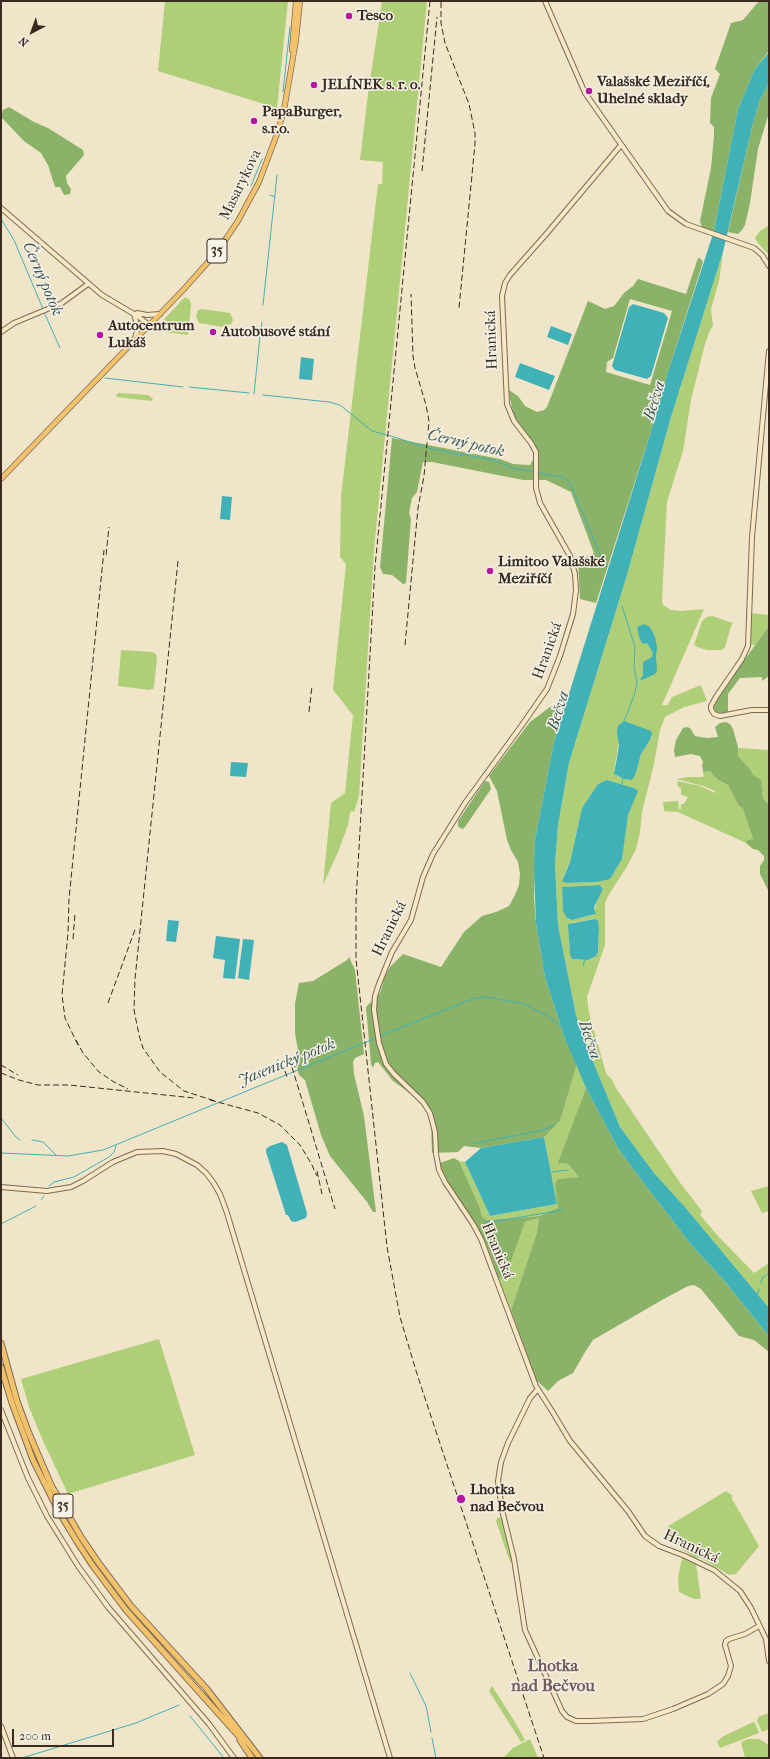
<!DOCTYPE html>
<html>
<head>
<meta charset="utf-8">
<style>
	body { margin:0 }
	#map { position:relative; width:770px; height:1759px; overflow:hidden; background:#f0e5c9; font-family:"IM FELL French Canon",serif }
	canvas { display:block }
	.frame { position:absolute; inset:0; border:2px solid #3b2a1e; pointer-events:none }
	.north { position:absolute; left:12px; top:12px; width:40px; height:40px; -webkit-text-stroke:3px #f7f3e8; paint-order:stroke; rotate:221deg; font-size:11px; font-weight:700; line-height:16px; text-align:center; color:#3b2a1e }
	.north::after { content:''; display:block; margin:auto; width:14px; height:18px; background:#3b2a1e; clip-path:polygon(50% 0,100% 100%,50% 72%,0 100%) }
	.scale { position:absolute; left:12px; top:1729px; width:102px; height:18px; box-sizing:border-box; border:2px solid #3b2a1e; border-top:0; padding-left:5px; font-size:12px; line-height:14px; white-space:nowrap; color:#3b2a1e; -webkit-text-stroke:3px #f7f3e8; paint-order:stroke }
</style>
</head>
<body>
<div id="map">
<canvas width="770" height="1759"></canvas>
<div class="frame"></div>
<div class="north">N</div>
<div class="scale">200 m</div>
</div>
<script>
const ctx = document.querySelector('canvas').getContext('2d');
ctx.lineJoin = 'round';
function fillPath(path, color) { ctx.fillStyle = color; ctx.fill(path, 'evenodd'); }
const shape = rows => new Path2D(rows.map(r => 'M' + r).join(''));
function strokePath(path, color, width, dash) { ctx.strokeStyle = color; ctx.lineWidth = width; ctx.lineCap = dash ? 'butt' : 'round'; ctx.setLineDash(dash || []); ctx.stroke(path); }
function write(font, color, halo, rows, align = 'center') {
  ctx.font = font + ' "IM FELL French Canon",serif'; ctx.lineWidth = 3; ctx.setLineDash([]); ctx.textBaseline = 'middle'; ctx.strokeStyle = halo; ctx.fillStyle = color; for (const [text, x, y, turn = 0] of rows) {
    ctx.save(); ctx.translate(x, y); ctx.rotate((+turn || 0) * Math.PI / 180); ctx.textAlign = isNaN(turn) ? turn : align; if (halo) ctx.strokeText(text, 0, 0); ctx.fillText(text, 0, 0); ctx.restore();
  }
}
fillPath(shape([
	[165,1,288,1,277,108,158,71],
	[382,1,427,1,374,550,359,796,354,812,351,811,350,813,348,825,338,852,323,885,331,803,345,793,353,715,333,690,346,564,340,557,341,496,378,184,382,184,383,162,360,160,368,94],
	[769,225,769,255,757,242,755,238,760,231],
	[723,252,719,281,711,309,713,326,710,330,705,344,691,400,683,451,667,502,662,600,663,605,671,610,681,611,704,609,662,705,668,705,672,697,701,685,707,701,684,707,665,717,660,730,654,764,642,812,640,832,636,849,626,868,608,896,605,903,605,945,587,997,589,1013,606,1073,612,1080,616,1088,681,1184,702,1211,700,1215,718,1236,754,1273,769,1263,769,1308,685,1207,654,1173,620,1127,587,1047,576,1015,558,925,556,882,555,864,558,825,569,763,627,575,671,417],
	[652,737,641,754,636,773,628,780,617,776,614,771,619,742],
	[607,780,634,788,625,830,622,859,610,878,597,882,566,883,563,877,570,862,582,808,598,784],
	[600,885,603,889,597,899,594,915,569,920,563,911,562,887],
	[595,919,598,920,599,928,598,952,596,956,588,960,572,959,569,945,571,923],
	[185,297,190,300,191,305,188,335,157,331,152,332],
	[202,309,230,313,233,320,231,324,223,327,199,323,196,316,198,310],
	[119,393,148,395,153,399,151,401,117,397,116,395],
	[750,613,769,615,769,626,755,645,749,645],
	[712,616,733,623,731,626,725,647,722,650,707,650,697,647,694,645,702,621,707,617],
	[121,650,152,652,156,654,157,659,154,687,153,689,149,690,118,686],
	[739,748,769,750,769,806,763,798,761,784,752,775,750,769,738,756,737,751],
	[710,770,718,780,728,785,738,805,743,809,753,839,747,840,746,843,678,812,664,811,663,802,678,801,679,809,681,809,681,804,684,804,688,797,681,795,681,788,678,787,677,781,700,786,715,793,715,791,703,786,676,779,688,777,703,777,705,771],
	[577,1064,586,1088,559,1163,568,1164,579,1177,559,1179,559,1208,540,1216,487,1220,482,1217,480,1208,459,1161,465,1162,490,1216,557,1204,544,1137,560,1121],
	[769,1186,769,1211,762,1213,751,1191],
	[539,1218,537,1232,511,1310,499,1279,507,1272,525,1222],
	[159,1339,195,1455,68,1494,43,1441,29,1407,21,1379],
	[726,1491,733,1496,731,1497,759,1546,736,1574,729,1575,701,1558,694,1557,679,1547,667,1538,671,1535,665,1528],
	[498,1517,502,1518,513,1561,512,1563,510,1562,496,1521],
	[682,1558,696,1564,701,1599,694,1599,679,1592,678,1578],
	[492,1686,513,1719,525,1740,521,1742,489,1691],
	[769,1713,769,1729,762,1732,757,1721,758,1718,760,1716],
	[753,1722,755,1723,759,1733,720,1748,717,1742,722,1737],
	[530,1739,538,1758,503,1758,513,1748],
	[748,1739,759,1739,769,1745,769,1758,745,1758,741,1742]
]), '#aecf78');
fillPath(shape([
	[759,1,769,1,768,52,755,69,738,109,714,231,702,227,700,221,711,168,714,136,714,127,710,123,711,98,720,74,715,69,731,23,743,20],
	[769,83,769,113,758,149,750,203,745,225,742,230,738,234,728,232,752,127,760,100],
	[9,107,34,122,48,128,83,150,84,155,66,176,67,183,71,189,70,194,64,195,60,187,55,187,48,165,41,153,24,141,1,117,3,110],
	[698,258,701,259,703,262,668,372,653,425,596,603,580,599,578,561,594,553,571,492,546,480,523,480,432,462,423,462,417,492,412,498,409,513,411,519,406,583,403,584,392,575,383,574,380,567,392,438,500,459,513,464,530,465,534,458,532,447,514,415,510,399,509,390,518,396,525,406,537,412,544,410,547,407,588,301,605,309,614,306,624,293,633,286,638,279,686,294],
	[630,299,672,311,650,385,606,372,607,362,613,358],
	[769,626,769,676,762,681,762,677,740,678,728,694,728,712,717,713,715,711,714,706,719,695],
	[565,703,554,742,535,840,534,898,536,923,545,977,564,1036,577,1064,560,1121,544,1137,481,1148,464,1146,458,1152,432,1153,431,1122,425,1109,415,1097,393,1081,378,1062,375,1063,373,1068,371,1064,366,1007,380,993,385,976,390,967,403,954,441,967,464,932,482,916,496,912,509,906,515,895,519,885,520,874,518,862,511,850,507,840,497,791,489,776,530,722,550,707],
	[726,722,730,724,733,729,738,747,738,756,750,769,753,775,761,780,763,798,769,806,769,909,768,890,760,874,760,866,764,860,764,856,758,850,753,849,746,843,747,840,753,839,743,809,738,805,728,785,718,780,710,771,705,771,704,775,702,766,703,762,700,756,691,754,675,757,674,750,676,740,683,728,687,727,690,728,695,736,707,738,718,737,715,727,720,723],
	[485,781,489,782,491,789,465,827,463,829,460,828,458,826,458,821],
	[349,957,355,970,364,1054,355,1058,353,1062,354,1074,364,1116,376,1212,373,1212,367,1202,330,1156,321,1135,305,1080,299,1075,296,1064,300,1063,295,1033,295,1003,299,983,313,981,347,960],
	[586,1088,618,1148,640,1178,693,1247,722,1278,769,1336,769,1352,754,1340,739,1336,701,1289,694,1285,688,1286,662,1300,593,1340,585,1352,573,1373,558,1381,548,1391,536,1380,511,1310,537,1232,539,1218,525,1222,507,1273,499,1279,486,1244,474,1222,447,1183,441,1170,440,1163,454,1158,459,1161,480,1208,482,1217,487,1220,540,1216,558,1208,555,1184,558,1179,579,1177,568,1164,558,1163]
]), '#8ab268');
fillPath(shape([
	[769,52,769,83,760,100,752,127,723,252,671,417,627,575,569,763,558,825,555,864,558,925,576,1015,587,1047,620,1127,654,1173,685,1207,769,1308,769,1336,722,1278,693,1247,640,1178,618,1148,586,1088,564,1036,545,977,536,923,534,870,535,840,554,742,653,425,668,372,714,231,738,109,755,69],
	[633,304,664,313,668,318,651,376,647,379,615,370,612,366,629,307],
	[551,326,572,334,568,345,547,337],
	[301,357,314,359,312,380,299,379],
	[520,363,555,376,549,390,515,377],
	[222,496,232,497,230,520,220,519],
	[644,624,650,627,655,637,657,647,656,657,657,671,655,674,642,680,640,679,643,676,643,662,652,657,653,653,647,643,643,644,640,640,637,627],
	[624,721,651,731,652,734,650,740,641,754,636,773,632,780,624,779,614,774,619,746,617,732,618,726],
	[231,762,248,763,246,777,230,776],
	[607,780,634,788,638,791,628,815,622,859,610,879,597,882,566,883,562,881,570,862,582,808,598,784],
	[600,885,603,889,596,903,594,908,596,914,571,920,567,918,563,911,562,887],
	[595,919,598,920,599,928,598,952,596,956,588,960,572,959,570,955,568,924],
	[168,920,179,921,176,942,166,941],
	[216,936,240,939,235,979,223,978,225,960,213,958],
	[243,939,254,940,249,980,238,978],
	[544,1137,557,1204,490,1216,465,1162,481,1148],
	[282,1142,287,1145,307,1213,306,1218,295,1222,291,1221,288,1215,286,1215,266,1152,266,1149,270,1146]
]), '#40b1b6');
strokePath(shape([
	[283,92,290,27],
	[251,186,262,159],
	[270,195,275,197],
	[1,219,14,240,43,309],
	[263,305,277,175],
	[44,312,60,348],
	[261,332,262,322],
	[105,378,183,387],
	[189,387,249,393],
	[254,394,260,336],
	[263,395,329,402,340,405,372,431,394,437,432,449,493,460,513,468,535,472],
	[538,473,563,477,570,483,604,564,608,566],
	[622,606,635,647,634,667,637,683,634,696,624,721],
	[622,784,623,777],
	[583,966,585,959],
	[380,1036,472,999,487,997,524,1004,546,1015,561,1026],
	[1,1118,16,1137,20,1140],
	[32,1140,43,1142,56,1155],
	[471,1144,539,1131,554,1126],
	[1,1153,68,1156,103,1150,376,1038],
	[552,1172,568,1170],
	[49,1186,54,1182,74,1177,109,1157,114,1152,116,1146],
	[41,1200,44,1196],
	[485,1223,563,1210],
	[1,1224,36,1206],
	[761,1283,762,1278,769,1273],
	[757,1296,759,1289],
	[410,1673,426,1706,431,1732],
	[190,1716,224,1758],
	[432,1738,436,1758],
	[22,1758,136,1723,179,1705]
]), '#40b1b6', 1);
const secondary = shape([
	[545,1,585,93,668,211,686,224,754,248,762,255,769,266],
	[621,145,548,232,510,275,505,283,502,296,507,404,514,421,531,443,536,452,536,488,540,503,570,556,575,574,576,590,573,614,560,656,547,689,522,725,465,803,433,854,423,877,411,920,392,952,379,984,375,996,374,1010,379,1043,386,1064,394,1074,423,1102,430,1113,435,1132,436,1154,439,1170,445,1182,473,1224,481,1239,536,1386,552,1411,570,1441,628,1511,645,1536,659,1546,685,1556,714,1570,740,1591,751,1608,766,1639,769,1661],
	[1,208,102,295,139,317,149,325],
	[137,313,147,315,160,314],
	[134,314,138,328,135,338],
	[1,332,14,323,62,303,88,284],
	[769,351,752,537,748,646,742,659,716,697,711,706,711,709,714,714,720,716,752,710,769,710],
	[1,1187,47,1191,71,1187,83,1181,113,1162,137,1152,163,1151,176,1154,197,1165,206,1173,213,1182,220,1194,227,1213,390,1758],
	[538,1389,530,1398,508,1443,501,1462,498,1481,502,1510,514,1559,525,1630,562,1711,567,1717,576,1721,591,1721,643,1719,673,1709,708,1694,723,1684,728,1676,731,1666,725,1645,726,1641,729,1639,745,1634,759,1626],
	[1,1410,28,1478,47,1516,78,1566,108,1607,209,1724,234,1758],
	[1,1726,13,1758]
]);
const primary = shape([
	[292,50,296,1],
	[1,479,184,289,217,252,238,221,259,182,277,134,284,110,296,40,300,1]
]);
const highway = shape([
	[1,1343,17,1401,28,1431,51,1485,81,1537,98,1562,131,1606,206,1688,260,1758],
	[1,1367,12,1403,33,1460,59,1512,76,1540,93,1566,126,1610,244,1742],
	[240,1740,252,1758]
]);
strokePath(secondary, '#7a6b5a', 6);
strokePath(primary, '#7a6b5a', 6);
strokePath(highway, '#7a6b5a', 7);
strokePath(secondary, '#fae7c3', 4);
strokePath(primary, '#f3c26a', 4.5);
strokePath(highway, '#f3c26a', 5);
strokePath(shape([
	[430,1,375,567,356,901,356,959,387,1247,400,1317,417,1374,544,1758],
	[441,2,441,23,445,43,469,104,475,133,475,144,459,308],
	[422,171,437,17],
	[106,555,109,527],
	[178,561,135,979,134,1010,139,1035,143,1048,160,1072,184,1091,215,1101],
	[405,645,418,508,424,476,429,421,426,405,415,368,413,356,411,294],
	[309,712,312,686],
	[73,939,75,913],
	[108,1003,136,927],
	[76,1040,83,1053,99,1072,114,1082,128,1089],
	[78,1045,65,1018,62,995,68,933,69,899,104,550],
	[1,1065,18,1075],
	[292,1067,335,1209],
	[285,1071,287,1077],
	[1,1073,19,1080,38,1085,69,1085,194,1098],
	[210,1100,258,1113,280,1125,300,1145,311,1163,317,1176],
	[317,1171,322,1194]
]), '#3b2a1e', 1, [6, 3]);
for (const [x, y, r, color] of [
	[349,16,4,"#b5179e"],
	[314,85,4,"#b5179e"],
	[589,91,4,"#b5179e"],
	[254,121,4,"#b5179e"],
	[213,332,4,"#b5179e"],
	[100,335,4,"#b5179e"],
	[490,571,4,"#b5179e"],
	[461,1499,5,"#b5179e"]
]) { const dot = new Path2D(); dot.arc(x, y, r, 0, 2 * Math.PI); ctx.fillStyle = color; ctx.fill(dot); strokePath(dot, '#f7f3e8', 1.5); }
for (const [x, y, w] of [
	[217,251,20],
	[63,1506,20]
]) { const box = new Path2D(); box.roundRect(x - w / 2, y - 12, w, 24, 3); ctx.fillStyle = '#f7f3e8'; ctx.fill(box); strokePath(box, '#3b2a1e', 1); }
write('bold 14px', '#3b2a1e', null, [
	["35",217,251],
	["35",63,1506]
]);
write('bold 15px', '#3b2a1e', '#f7f3e8', [
	["Tesco",357,16],
	["Valašské Meziříčí,",597,82],
	["Uhelné sklady",597,99],
	["JELÍNEK s. r. o.",322,85],
	["PapaBurger,",262,112],
	["s.r.o.",262,129],
	["Autocentrum",108,326],
	["Lukáš",108,343],
	["Autobusové stání",221,332],
	["Limitoo Valašské",498,562],
	["Meziříčí",498,579],
	["Lhotka",470,1490],
	["nad Bečvou",470,1507]
], 'left');
write('15px', '#3b2a1e', '#f7f3e8', [
	["Masarykova",241,185,-64],
	["Hranická",492,340,-92],
	["Hranická",548,651,-70],
	["Hranická",390,929,-64],
	["Hranická",497,1251,67],
	["Hranická",691,1547,25]
]);
write('italic 16px', '#3d5953', '#f7f3e8', [
	["Černý potok",42,279,67],
	["Bečva",655,401,-73],
	["Černý potok",466,444,13],
	["Bečva",559,711,-73],
	["Bečva",589,1040,71],
	["Jasenický potok",287,1063,-22]
]);
write('bold 17px', '#76595e', '#f7f3e8', [
	["Lhotka",553,1667],
	["nad Bečvou",553,1687]
]);
</script>
</body>
</html>
